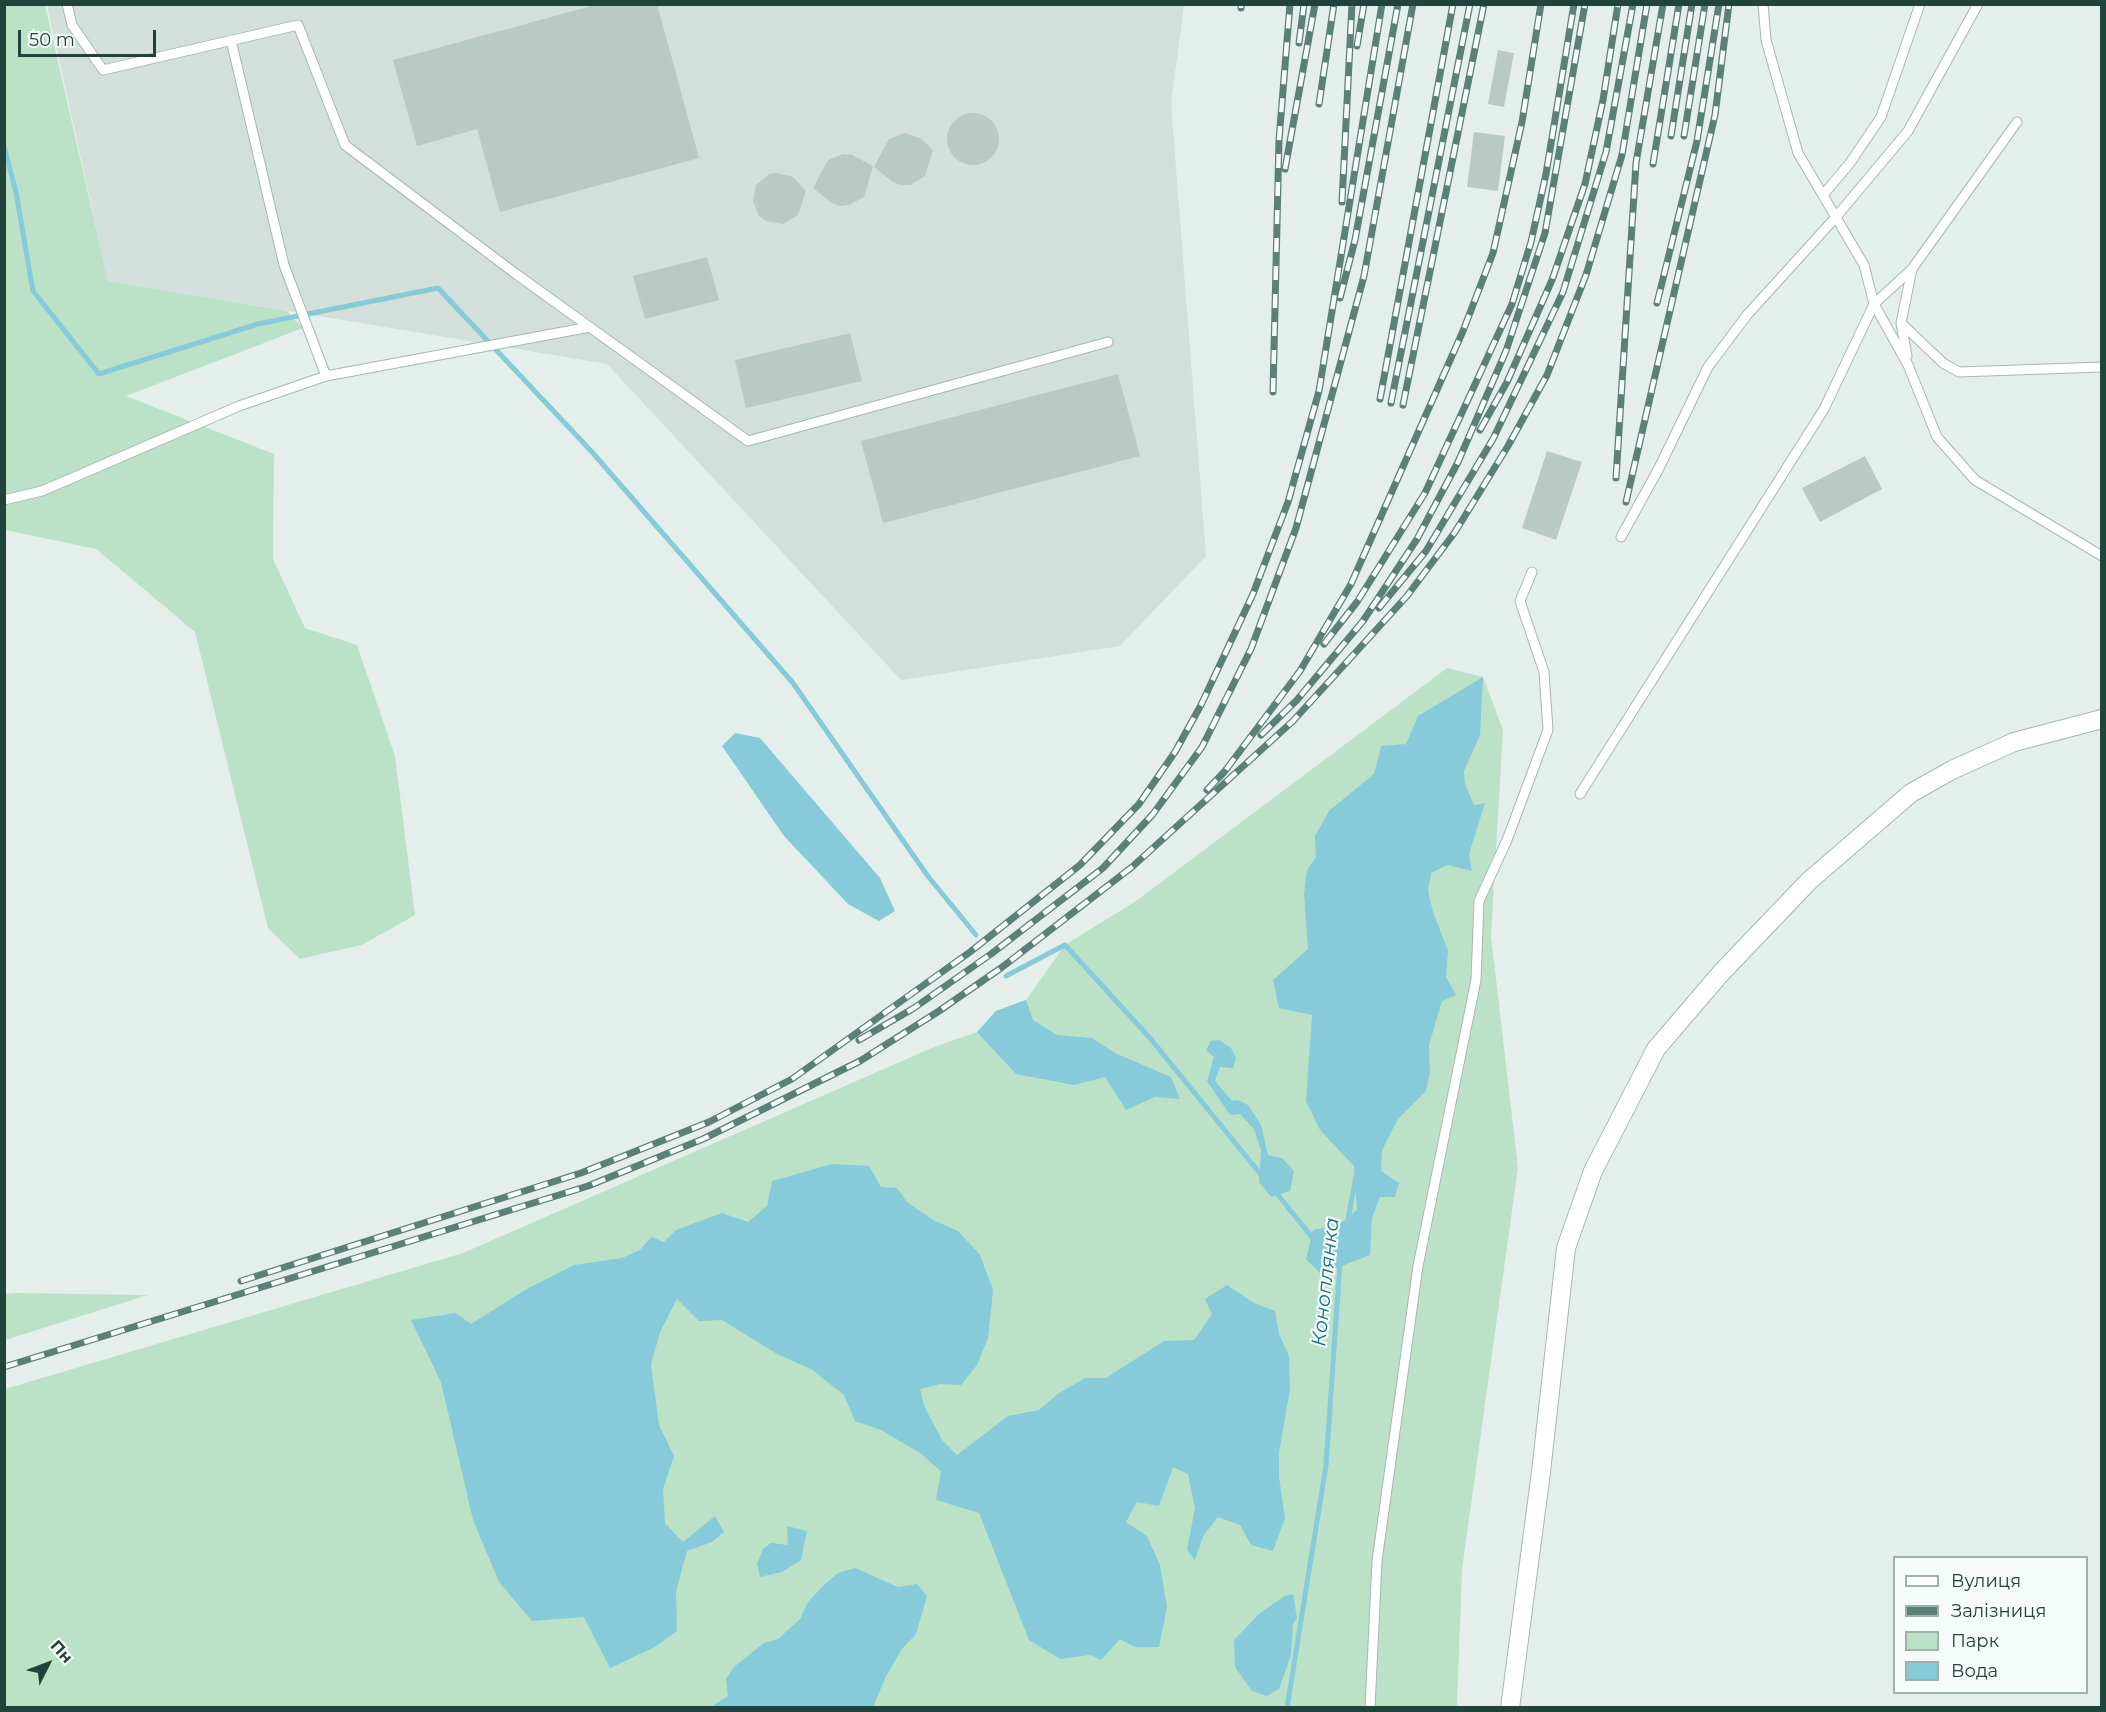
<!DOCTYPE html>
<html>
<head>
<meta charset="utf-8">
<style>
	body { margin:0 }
	#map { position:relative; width:2106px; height:1712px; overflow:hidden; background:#e4efeb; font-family:Montserrat,sans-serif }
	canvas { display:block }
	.frame { position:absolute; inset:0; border:6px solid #21433b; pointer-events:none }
	.legend { position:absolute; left:1893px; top:1556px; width:195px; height:138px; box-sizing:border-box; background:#f5fbf8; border:2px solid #a0b1ac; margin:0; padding:8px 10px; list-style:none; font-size:18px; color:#21433b }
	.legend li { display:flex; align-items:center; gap:12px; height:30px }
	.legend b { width:30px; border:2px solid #a0b1ac }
	.north { position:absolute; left:18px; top:1634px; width:60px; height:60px; -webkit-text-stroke:4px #f5fbf8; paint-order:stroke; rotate:48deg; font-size:16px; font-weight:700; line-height:24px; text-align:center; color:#21433b }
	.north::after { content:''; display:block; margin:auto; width:21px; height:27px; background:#21433b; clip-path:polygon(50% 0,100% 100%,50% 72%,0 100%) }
	.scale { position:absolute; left:18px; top:30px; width:138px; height:27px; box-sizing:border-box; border:3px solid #21433b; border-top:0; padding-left:8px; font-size:18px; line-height:21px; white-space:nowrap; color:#21433b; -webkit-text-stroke:4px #f5fbf8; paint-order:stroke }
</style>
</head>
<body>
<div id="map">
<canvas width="2106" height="1712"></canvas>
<div class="frame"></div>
<ul class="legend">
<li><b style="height:8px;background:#fff"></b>Вулиця</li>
<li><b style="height:8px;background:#5c7f77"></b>Залізниця</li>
<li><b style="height:16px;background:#bbe2c7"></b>Парк</li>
<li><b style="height:16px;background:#87cada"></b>Вода</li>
</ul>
<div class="north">Пн</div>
<div class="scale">50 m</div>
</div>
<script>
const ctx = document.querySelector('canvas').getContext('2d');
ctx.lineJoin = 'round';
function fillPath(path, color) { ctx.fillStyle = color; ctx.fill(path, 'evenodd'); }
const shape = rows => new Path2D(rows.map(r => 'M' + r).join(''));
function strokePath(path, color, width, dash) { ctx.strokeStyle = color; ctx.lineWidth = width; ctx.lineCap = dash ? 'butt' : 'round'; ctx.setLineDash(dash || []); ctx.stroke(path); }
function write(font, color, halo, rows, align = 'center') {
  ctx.font = font + ' Montserrat,sans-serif'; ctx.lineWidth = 4.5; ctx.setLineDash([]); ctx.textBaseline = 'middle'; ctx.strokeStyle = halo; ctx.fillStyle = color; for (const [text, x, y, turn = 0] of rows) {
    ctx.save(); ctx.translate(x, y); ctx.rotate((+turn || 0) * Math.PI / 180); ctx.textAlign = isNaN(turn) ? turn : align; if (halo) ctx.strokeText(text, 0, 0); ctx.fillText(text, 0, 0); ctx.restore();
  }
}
fillPath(shape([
	[47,5,1184,5,1171,103,1206,556,1120,646,901,680,607,364,108,281]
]), '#d2dfda');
fillPath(shape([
	[5,5,45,5,108,281,287,311,303,328,126,396,274,454,273,559,305,628,357,645,395,756,415,915,362,945,300,959,268,928,195,632,96,549,5,530],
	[1447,668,1483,677,1503,730,1491,936,1518,1168,1462,1569,1457,1707,5,1708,5,1389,463,1253,934,1047,977,1032,996,1011,1026,1000,1065,945,1136,901],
	[16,1293,148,1295,5,1340,5,1294]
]), '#bbe2c7');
fillPath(shape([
	[1483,677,1480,735,1464,771,1465,784,1474,805,1485,803,1469,854,1472,871,1447,865,1431,873,1428,891,1433,912,1448,951,1446,977,1456,995,1442,1001,1429,1045,1430,1073,1426,1091,1398,1119,1382,1150,1381,1171,1399,1183,1395,1197,1380,1197,1372,1218,1370,1255,1321,1274,1306,1259,1313,1230,1337,1226,1357,1210,1354,1166,1320,1130,1306,1101,1312,1015,1279,1008,1273,980,1308,949,1304,894,1307,870,1316,857,1315,836,1329,811,1374,774,1381,746,1406,744,1418,716],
	[735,733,760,738,880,878,895,911,879,921,848,904,784,836,722,746],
	[1026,1000,1033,1020,1057,1035,1092,1038,1115,1053,1171,1077,1180,1099,1155,1097,1126,1110,1105,1077,1074,1085,1016,1074,977,1032,996,1011],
	[1219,1040,1231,1048,1236,1058,1233,1068,1220,1067,1215,1081,1232,1101,1238,1100,1248,1105,1261,1125,1268,1155,1282,1158,1294,1171,1290,1191,1271,1197,1259,1182,1261,1150,1254,1129,1240,1114,1230,1115,1207,1081,1214,1057,1206,1050,1211,1041],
	[832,1164,869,1166,881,1187,897,1188,907,1202,933,1220,958,1231,980,1255,993,1290,988,1338,977,1365,961,1385,940,1384,920,1389,924,1406,942,1440,957,1455,1008,1416,1039,1410,1059,1393,1085,1378,1106,1378,1164,1341,1194,1340,1212,1314,1205,1299,1227,1285,1254,1303,1275,1311,1279,1334,1289,1356,1290,1390,1279,1452,1279,1477,1285,1518,1273,1551,1251,1545,1240,1525,1218,1517,1203,1536,1195,1560,1187,1550,1195,1508,1188,1474,1173,1467,1159,1506,1137,1502,1126,1522,1147,1536,1160,1565,1167,1607,1159,1647,1135,1647,1120,1639,1101,1660,1090,1655,1060,1659,1029,1640,979,1513,936,1500,941,1471,920,1453,881,1430,855,1421,844,1395,811,1369,777,1354,722,1320,699,1321,677,1299,660,1332,651,1365,659,1425,674,1456,663,1489,665,1523,683,1542,715,1516,724,1532,712,1542,687,1551,676,1592,677,1631,655,1647,610,1668,584,1617,532,1621,499,1582,473,1520,441,1382,411,1320,456,1313,471,1324,525,1290,574,1265,622,1258,640,1250,651,1237,664,1242,676,1230,722,1213,748,1222,767,1206,772,1181],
	[787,1526,807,1531,801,1560,782,1572,760,1577,757,1564,763,1549,771,1543,788,1545],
	[855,1568,898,1587,917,1584,927,1596,916,1634,902,1649,886,1676,873,1707,711,1707,728,1696,726,1679,734,1667,764,1643,778,1639,800,1619,808,1602,824,1585,838,1573],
	[1293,1594,1297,1618,1293,1624,1291,1655,1279,1689,1267,1696,1252,1691,1235,1667,1234,1640,1260,1613,1285,1596]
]), '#87cada');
strokePath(shape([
	[4,146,16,192,33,291,99,374,258,324,438,288,592,452,793,683,927,875,976,935],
	[1006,976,1065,945,1150,1038,1262,1176],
	[1274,1190,1315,1241],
	[1347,1224,1356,1177],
	[1287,1708,1326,1465,1340,1263]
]), '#87cada', 5);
fillPath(shape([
	[599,4,657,4,699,158,500,212,477,129,417,146,393,60],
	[1498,50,1514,53,1504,107,1488,104],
	'947 139a26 26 0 1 1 52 0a26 26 0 1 1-52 0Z',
	[1474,132,1505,136,1498,191,1467,187],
	[904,133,920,138,933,150,925,176,910,185,901,185,893,182,874,167,889,139],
	[843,154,852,155,873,166,864,197,849,205,840,206,832,203,813,188,828,160],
	[777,173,793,177,806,191,798,215,783,224,766,221,759,216,753,201,756,185,769,174],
	[707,257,719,300,645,319,633,276],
	[850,333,862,381,746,408,735,360],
	[1118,374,1140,456,883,523,861,441],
	[1547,451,1582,462,1556,540,1522,528],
	[1865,456,1882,489,1820,522,1802,488]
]), '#b9cac4');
const service = shape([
	[67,4,72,25,103,70,298,25,345,145,516,274,748,441,1108,342],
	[1763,4,1766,40,1798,153,1864,265,1874,304,1908,365,1937,437,1975,480,2102,556],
	[231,40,284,265,326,376],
	[1823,195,1850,163,1881,117,1920,4],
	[1901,323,1943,363,1959,372,2102,367],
	[1907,356,1901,323,1912,269,2017,122],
	[4,500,42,491,239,406,326,376,590,327],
	[1621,537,1659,468,1708,367,1747,315,1836,217,1908,131,1978,4],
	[1580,794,1824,409,1874,304,1912,269],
	[1370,1708,1377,1561,1418,1266,1476,980,1479,901,1507,840,1548,730,1544,672,1520,601,1532,572]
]);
const minor = shape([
	[1510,1708,1541,1472,1566,1248,1593,1171,1656,1049,1721,973,1809,881,1911,793,1952,770,2014,742,2102,719]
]);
strokePath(service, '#a6b8b3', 11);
strokePath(minor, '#a6b8b3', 20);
strokePath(service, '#fff', 9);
strokePath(minor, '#fff', 18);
const rail = shape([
	[1241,8,1241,4],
	[1299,43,1304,4],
	[1357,46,1364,4],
	[1319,104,1334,4],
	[1671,136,1692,4],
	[1684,136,1705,4],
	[1653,164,1679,4],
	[1285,169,1315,4],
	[1342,202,1352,4],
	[1340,298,1355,240,1398,4],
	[1657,303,1697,141,1719,4],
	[1273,392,1279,140,1290,4],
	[1380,399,1453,4],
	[1391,403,1470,4],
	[1403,405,1484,4],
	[1480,430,1507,382,1552,280,1585,184,1603,100,1618,4],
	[1616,478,1636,163,1663,4],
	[1626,502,1715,115,1729,4],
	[1379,608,1426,551,1493,439,1563,292,1606,152,1633,4],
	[1324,644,1357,602,1425,493,1512,304,1531,242,1546,174,1574,4],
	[1261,735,1297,700,1363,621,1417,539,1458,462,1506,351,1545,233,1585,4],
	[1207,790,1225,771,1300,671,1351,584,1463,331,1493,253,1522,122,1541,4],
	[859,1040,914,1008,991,954,1103,868,1153,814,1202,747,1251,649,1296,528,1364,276,1413,4],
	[241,1281,581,1173,709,1122,792,1079,970,952,1080,865,1139,804,1175,752,1201,705,1253,594,1288,502,1319,391,1382,4],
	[4,1367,588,1186,703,1139,860,1061,939,1011,1001,968,1132,867,1293,721,1407,596,1455,532,1508,446,1547,375,1586,275,1622,155,1647,4]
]);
strokePath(rail, '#5c7f77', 7);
strokePath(rail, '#f5fbf8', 4.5, [14]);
write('italic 20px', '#136f87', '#f5fbf8', [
	["Коноплянка",1326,1282,-84]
]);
</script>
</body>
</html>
